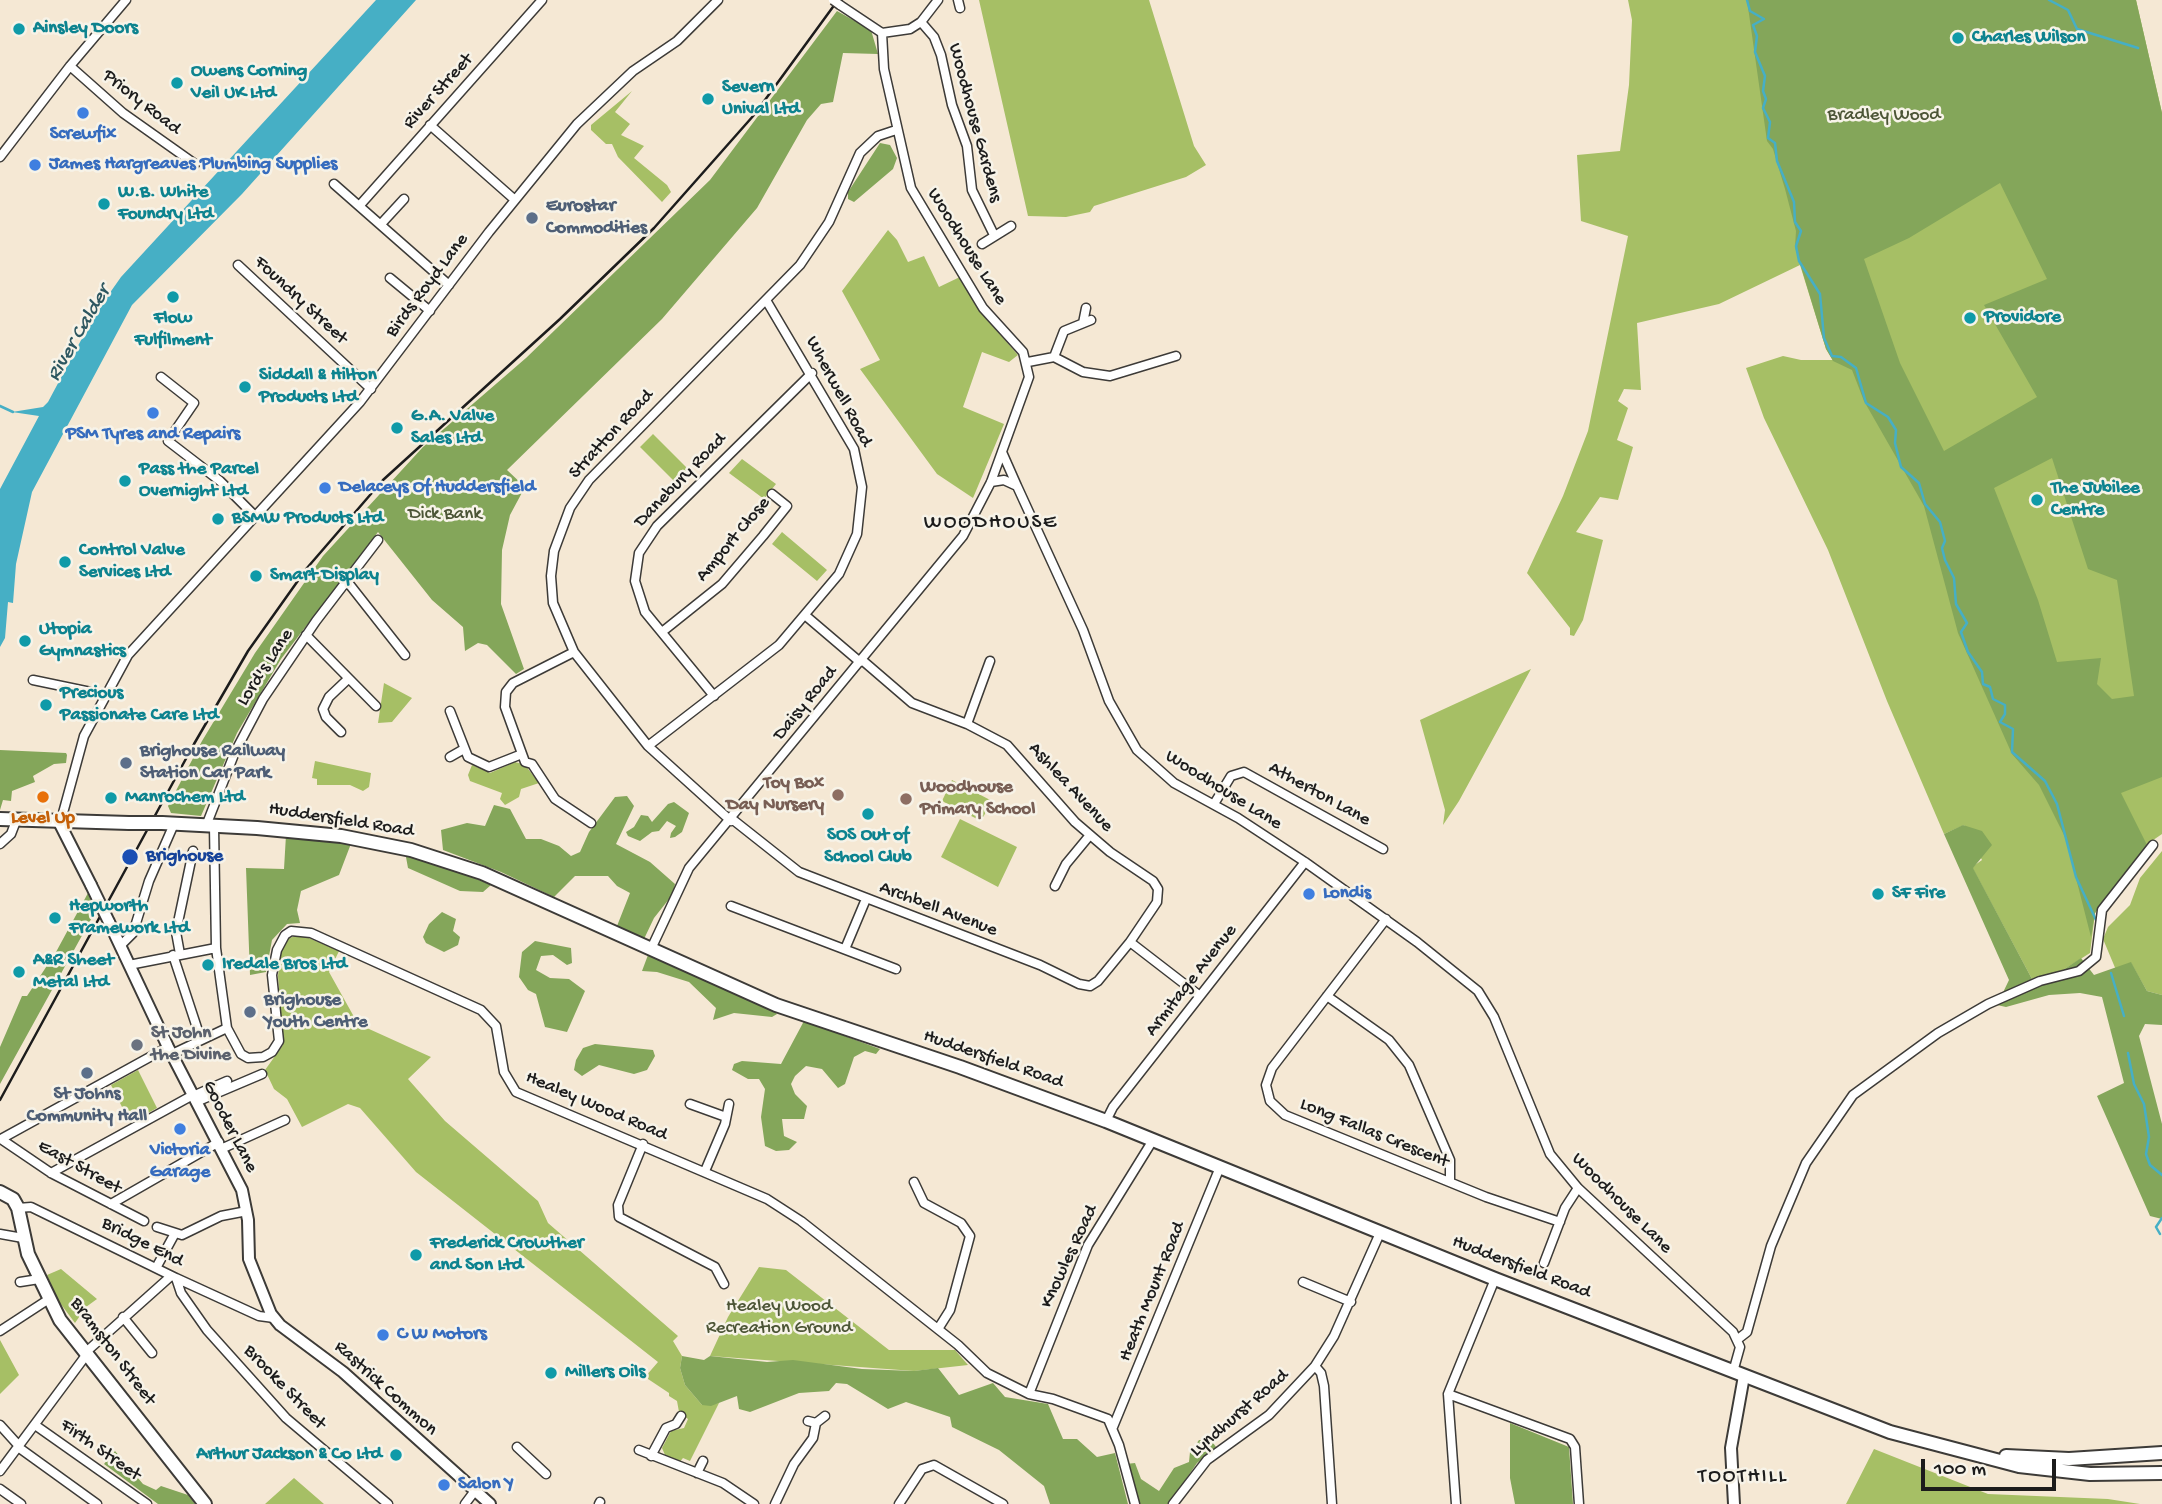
<!DOCTYPE html>
<html>
<head>
<meta charset="utf-8">
<style>
	body { margin:0 }
	#map { position:relative; width:2162px; height:1504px; overflow:hidden; background:#f5e8d4; font-family:"Gochi Hand",sans-serif }
	canvas { display:block }
	.scale { position:absolute; left:1921px; top:1459px; width:135px; height:32px; box-sizing:border-box; border:4px solid #1c1c1c; border-top:0; padding-left:9px; font-size:21px; line-height:24px; white-space:nowrap; color:#1c1c1c; -webkit-text-stroke:5px #f7f3e8; paint-order:stroke }
</style>
</head>
<body>
<div id="map">
<canvas width="2162" height="1504"></canvas>
<div class="scale">100 m</div>
</div>
<script>
const ctx = document.querySelector('canvas').getContext('2d');
ctx.lineJoin = 'round';
function fillPath(path, color) { ctx.fillStyle = color; ctx.fill(path, 'evenodd'); }
const shape = rows => new Path2D(rows.map(r => 'M' + r).join(''));
function strokePath(path, color, width, dash) { ctx.strokeStyle = color; ctx.lineWidth = width; ctx.lineCap = dash ? 'butt' : 'round'; ctx.setLineDash(dash || []); ctx.stroke(path); }
function write(font, color, halo, rows, align = 'center') {
  ctx.font = font + ' "Gochi Hand",sans-serif'; ctx.lineWidth = 5; ctx.setLineDash([]); ctx.textBaseline = 'middle'; ctx.strokeStyle = halo; ctx.fillStyle = color; for (const [text, x, y, turn = 0] of rows) {
    ctx.save(); ctx.translate(x, y); ctx.rotate((+turn || 0) * Math.PI / 180); ctx.textAlign = isNaN(turn) ? turn : align; if (halo) ctx.strokeText(text, 0, 0); ctx.fillText(text, 0, 0); ctx.restore();
  }
}
fillPath(shape([
	[979,0,1149,0,1194,146,1206,165,1186,177,1094,206,1090,212,1066,217,1028,216],
	[1628,0,2136,0,2162,113,2162,834,2146,845,2095,913,2090,953,2063,970,2032,979,1972,867,1982,860,1964,825,1944,834,1887,701,1828,550,1764,418,1746,368,1783,356,1801,360,1833,360,1826,349,1800,265,1719,304,1637,323,1641,390,1624,389,1618,401,1628,408,1617,440,1633,447,1618,500,1600,497,1576,532,1603,540,1583,620,1574,636,1570,635,1570,628,1527,573,1563,496,1588,431,1628,236,1581,221,1577,155,1620,151,1629,85,1632,20],
	[632,91,615,112,630,124,621,135,644,146,634,158,667,185,671,192,662,202,618,157,612,144,606,144,591,130,591,125],
	[888,230,897,240,908,262,924,256,939,287,962,276,983,315,1018,355,1009,362,982,352,963,407,1004,424,973,498,937,474,860,369,880,360,842,291],
	[653,434,692,473,678,485,640,447],
	[742,459,776,484,764,499,729,473],
	[782,532,827,570,817,581,772,544],
	[1531,669,1459,801,1443,825,1445,810,1420,720],
	[384,683,412,698,392,722,378,723],
	[315,761,371,773,369,787,363,791,350,785,317,785,317,779,312,778],
	[515,762,525,765,539,783,521,789,519,797,505,805,500,799,502,793,470,781,468,775,472,765,490,773],
	[952,780,992,801,981,821,942,801],
	[960,819,1017,847,998,887,941,857],
	[2162,851,2162,995,2147,991,2131,963,2116,970,2103,939,2108,927,2130,905,2140,878],
	[295,936,304,936,339,951,329,972,358,1024,431,1057,408,1079,445,1121,538,1201,548,1223,678,1336,673,1341,682,1356,680,1368,685,1385,702,1405,719,1403,690,1461,683,1458,679,1463,665,1455,662,1448,671,1431,684,1428,688,1419,679,1412,677,1401,669,1396,669,1393,645,1377,658,1362,416,1172,360,1108,348,1104,302,1127,287,1099,274,1089,265,1070,283,1045,278,976,281,952,287,939],
	[138,1070,157,1108,130,1123,111,1085],
	[759,1267,786,1270,889,1350,955,1350,968,1365,914,1371,710,1356,728,1317],
	[61,1269,97,1299,86,1307,75,1323,57,1299,47,1275],
	[0,1340,19,1375,0,1394],
	[1874,1449,1988,1494,2108,1499,2140,1504,1846,1504],
	[294,1478,324,1504,265,1504]
]), '#a6bf65');
fillPath(shape([
	[1747,0,2136,0,2162,113,2162,777,2121,793,2147,845,2095,913,2091,937,2066,839,2039,785,2012,754,1958,633,1924,506,1864,401,1852,370,1833,361,1826,349,1795,247,1796,231,1785,189,1773,149,1767,141],
	[2000,183,2047,279,1984,305,2037,397,1944,451,1900,363,1864,259,1909,238],
	[2052,458,2088,569,2117,580,2134,696,2112,699,2097,684,2101,658,2057,662,2038,600,1994,488],
	[837,11,871,30,878,54,843,53,833,102,821,104,807,120,757,208,662,319,507,470,525,487,510,515,502,550,501,604,524,669,516,674,487,645,478,643,465,651,463,627,432,600,378,532,281,659,237,733,201,816,171,813,168,806,202,741,255,653,323,556,423,447,526,358,710,180],
	[880,143,890,145,897,158,893,169,854,202,848,199,848,192],
	[0,750,66,753,67,755,66,763,54,764,33,776,35,782,12,791,11,801,3,800,0,810],
	[627,796,634,806,616,844,650,862,675,884,673,894,654,918,644,939,617,926,630,893,617,886,608,876,575,876,554,897,501,872,443,850,441,830,467,823,485,826,494,805,510,809,526,839,541,839,559,846,571,856,580,852,589,832,615,797],
	[674,802,689,813,682,832,675,837,670,838,671,833,676,826,667,821,659,831,652,832,640,841,628,836,626,832,634,827,641,815,648,816,652,822,668,804],
	[1963,825,1982,831,1992,845,1973,868,2032,979,2063,970,2081,958,2094,975,2131,962,2147,991,2162,995,2162,1025,2145,1024,2139,1036,2162,1124,2162,1219,2150,1216,2097,1096,2124,1083,2102,997,2080,993,2049,995,2006,1007,1997,1005,2009,980,1944,834],
	[286,835,352,841,339,875,301,891,297,910,300,923,287,924,272,940,266,972,250,975,246,868,284,869],
	[409,854,467,875,491,885,483,892,460,891,408,868,406,857],
	[88,893,95,912,0,1084,0,1047,22,996,27,996,56,952],
	[442,912,456,919,453,931,460,937,458,945,444,952,426,943,423,937,429,924],
	[535,941,571,948,572,963,567,965,553,955,541,956,536,970,550,978,569,979,585,991,567,1032,545,1027,536,994,528,990,519,977,522,952],
	[648,955,774,1010,777,1014,772,1017,734,1013,713,1020,716,1008,689,982,657,972,642,971],
	[804,1021,880,1049,876,1054,865,1051,854,1057,845,1084,838,1088,822,1069,806,1066,795,1076,791,1084,795,1094,807,1106,804,1119,782,1119,784,1136,797,1142,789,1150,776,1151,765,1146,761,1117,765,1089,759,1079,748,1079,732,1070,734,1064,742,1061,781,1064],
	[595,1044,653,1050,655,1056,647,1070,634,1074,599,1065,582,1076,574,1070,576,1060,583,1048],
	[682,1356,704,1360,710,1356,767,1362,793,1360,862,1369,914,1371,938,1368,959,1395,993,1383,1005,1397,1048,1404,1063,1439,1077,1439,1097,1457,1115,1453,1128,1504,1050,1504,1044,1486,999,1450,952,1427,950,1417,906,1402,888,1409,847,1384,836,1383,829,1391,799,1393,750,1412,739,1409,737,1396,711,1406,702,1405,685,1385,680,1368],
	[1510,1423,1569,1447,1573,1504,1515,1504,1510,1478],
	[1199,1440,1211,1440,1216,1447,1197,1463,1169,1504,1137,1504,1126,1464,1135,1463,1141,1479,1159,1491,1174,1468,1189,1462,1190,1452],
	[115,1451,143,1484,156,1490,161,1486,188,1495,195,1504,158,1504,104,1464]
]), '#84a65a');
fillPath(shape([
	[376,0,416,0,242,194,132,305,32,492,16,564,13,603,8,602,5,638,0,647,0,489,39,416,12,412,43,407,48,402,95,314,121,277]
]), '#46afc5');
strokePath(shape([
	[1747,0,1750,11,1764,19,1753,25,1757,36,1755,52,1765,76,1763,91,1766,99,1763,108,1770,122,1768,138,1775,143,1777,161,1794,202,1795,222,1801,231,1796,246,1799,261,1820,294,1824,338,1832,356,1841,357,1856,368,1866,403,1888,417,1896,430,1895,443,1901,467,1919,483,1925,504,1940,522,1945,541,1942,548,1945,560,1954,578,1956,604,1967,623,1961,632,1968,652,1982,672,1983,684,1990,687,1993,699,2005,705,2005,714,2000,722,2013,729,2012,752,2045,781,2057,804,2076,877,2096,920],
	[2049,0,2068,10,2077,29,2138,48],
	[0,406,13,412],
	[2111,973,2124,1016],
	[2128,1053,2134,1084,2144,1104,2149,1137,2146,1154,2150,1165,2162,1175],
	[2160,1234,2156,1227,2162,1218]
]), '#46afc5', 2.5);
const street = shape([
	[938,0,921,22,934,37,941,55,952,105,967,146,972,190,994,235],
	[958,0,960,8],
	[882,33,910,29,921,22],
	[70,66,123,113,195,164],
	[430,125,515,200],
	[0,157,70,66,126,0],
	[334,184,449,285],
	[360,205,542,0],
	[381,224,404,199],
	[982,244,1011,226],
	[238,265,371,389],
	[390,278,430,311],
	[1083,323,1086,308],
	[1054,357,1064,331,1091,320],
	[1028,362,1054,357,1083,372,1110,376,1176,356],
	[161,377,194,403,168,441,220,481,255,516],
	[1002,452,1017,486],
	[991,482,1004,480,1017,486,1083,630,1109,701,1137,750,1174,783,1238,818,1305,862,1417,942,1478,991,1494,1017,1550,1154,1578,1188,1733,1332,1740,1347,1733,1372],
	[346,580,405,655],
	[806,616,860,662],
	[662,632,722,584,763,536,787,506,772,494],
	[306,635,376,706],
	[574,652,513,683,506,692,505,707,525,762,532,764,555,799,591,823],
	[862,660,912,703,967,724,1007,745,1075,822,1110,852,1153,881,1158,889,1157,902,1130,942,1200,996],
	[33,680,105,695],
	[714,696,645,612,635,581,639,553,657,526,812,373],
	[450,711,468,757,489,767,522,754],
	[967,724,990,661],
	[341,732,326,717,323,709,329,697,348,679],
	[648,746,779,645,839,574,857,534,862,487,854,449,766,300],
	[450,757,464,749],
	[1214,804,1231,776,1244,772,1383,849],
	[732,819,799,872,1040,965,1079,984,1090,986,1098,981,1130,942],
	[731,821,648,746,574,652,553,603,551,576,554,551,570,508,589,480,800,265,829,222,860,153,878,136,896,130],
	[60,824,84,736,128,655,360,402,489,232,577,124,633,71,677,41,718,0],
	[206,826,235,752,263,699,316,621,378,540],
	[214,826,216,948,227,1028,241,1054,248,1058,263,1057,272,1052,279,1041,272,975,277,950,285,935,291,931,311,933,481,1010,496,1026,504,1072,516,1092,767,1199,801,1221,958,1345,987,1373,1029,1394,1053,1399,1108,1419,1119,1445,1135,1504],
	[0,844,11,834,16,821],
	[1055,886,1066,864,1090,835],
	[731,906,896,969],
	[1386,919,1272,1068,1266,1085,1270,1101,1285,1115,1486,1197,1560,1222],
	[121,945,133,933,149,881,174,824],
	[651,949,689,868,963,536,991,482,1029,377,1023,352,983,308,911,188,884,69,882,33,840,5],
	[845,949,866,899],
	[180,954,176,932,193,851],
	[173,955,201,1040],
	[129,965,216,948],
	[1327,996,1389,1040,1409,1065,1450,1160,1450,1182],
	[172,1054,227,1028],
	[193,1096,227,1081],
	[196,1102,262,1074],
	[690,1104,726,1117],
	[1106,1121,1113,1107,1305,862],
	[643,1144,618,1205,619,1217,715,1267,724,1284],
	[221,1149,285,1120],
	[705,1171,725,1124,729,1104],
	[51,1173,193,1095],
	[914,1182,924,1203,961,1223,970,1236,950,1310,938,1329],
	[111,1204,219,1142],
	[18,1208,31,1207,176,1278,259,1316,274,1318],
	[144,1221,51,1173,1,1139,168,1047],
	[157,1227,182,1235,221,1216,247,1211],
	[0,1234,23,1238],
	[1544,1263,1565,1208,1578,1188],
	[156,1268,174,1235],
	[176,1278,181,1293,207,1330,286,1418,388,1504],
	[20,1282,39,1279],
	[1303,1282,1351,1302],
	[123,1317,152,1353],
	[0,1331,49,1299],
	[1738,1339,1747,1332,1771,1246,1806,1163,1853,1095,1938,1033,1988,1004,2040,981,2079,971,2096,957,2102,910,2153,845],
	[86,1352,171,1276],
	[1315,1366,1321,1373,1324,1386,1332,1504],
	[1029,1394,1088,1245,1153,1140],
	[1448,1394,1570,1439,1575,1447,1579,1504],
	[808,1421,816,1423,825,1416],
	[0,1425,19,1446],
	[35,1425,147,1504],
	[1113,1427,1220,1167],
	[18,1447,97,1504],
	[517,1447,546,1474],
	[639,1450,723,1483,754,1504],
	[651,1456,666,1428,676,1424,681,1416],
	[0,1471,87,1354],
	[697,1473,703,1461],
	[0,1489,21,1504],
	[465,1504,474,1492],
	[599,1504,600,1502],
	[775,1504,794,1464,813,1438,816,1423],
	[899,1504,922,1469,934,1465,1003,1504],
	[1173,1504,1207,1460,1269,1415,1315,1366,1334,1336,1380,1233],
	[1456,1504,1448,1394,1495,1279]
]);
const secondary = shape([
	[60,824,91,885],
	[109,922,168,1047,242,1190,248,1220,249,1259,271,1314,280,1325,343,1372,490,1504],
	[1734,1504,1731,1448,1744,1376]
]);
const primary = shape([
	[0,819,129,823],
	[162,823,257,828,341,836,411,850,482,873,776,1005,960,1067,1106,1121,1495,1279,1890,1432,2019,1466,2090,1474,2162,1473],
	[0,1192,13,1199,18,1208,28,1254,60,1320,205,1504],
	[2006,1456,2069,1459,2162,1453]
]);
strokePath(street, '#3d3b38', 11);
strokePath(secondary, '#3d3b38', 14);
strokePath(primary, '#3d3b38', 16);
strokePath(street, '#fff', 8);
strokePath(secondary, '#fff', 10);
strokePath(primary, '#fff', 12);
strokePath(shape([
	[0,1100,194,744,248,651,307,568,383,480,560,319,654,228,754,115,838,0]
]), '#1c1c1c', 2.5);
const streetBridge = shape([
	[833,0,840,5]
]);
const secondaryBridge = shape([
	[91,885,109,922]
]);
const primaryBridge = shape([
	[129,823,162,823]
]);
strokePath(streetBridge, '#3d3b38', 11, []);
strokePath(secondaryBridge, '#3d3b38', 14, []);
strokePath(primaryBridge, '#3d3b38', 16, []);
strokePath(streetBridge, '#fff', 8);
strokePath(secondaryBridge, '#fff', 10);
strokePath(primaryBridge, '#fff', 12);
for (const [x, y, r, color] of [
	[19,29,7,"#0f9aa8"],
	[1958,38,7,"#0f9aa8"],
	[177,83,7,"#0f9aa8"],
	[708,99,7,"#0f9aa8"],
	[83,113,7,"#3f7fe0"],
	[35,165,7,"#3f7fe0"],
	[104,204,7,"#0f9aa8"],
	[532,218,7,"#5c6f8a"],
	[173,297,7,"#0f9aa8"],
	[1970,318,7,"#0f9aa8"],
	[245,387,7,"#0f9aa8"],
	[153,413,7,"#3f7fe0"],
	[397,428,7,"#0f9aa8"],
	[125,481,7,"#0f9aa8"],
	[325,488,7,"#3f7fe0"],
	[2037,500,7,"#0f9aa8"],
	[218,519,7,"#0f9aa8"],
	[65,562,7,"#0f9aa8"],
	[256,576,7,"#0f9aa8"],
	[25,641,7,"#0f9aa8"],
	[46,705,7,"#0f9aa8"],
	[126,763,7,"#5c6f8a"],
	[838,795,7,"#8d6e63"],
	[43,797,7,"#e8710a"],
	[111,798,7,"#0f9aa8"],
	[906,799,7,"#8d6e63"],
	[868,814,7,"#0f9aa8"],
	[130,857,9,"#1a4fb4"],
	[1309,894,7,"#3f7fe0"],
	[1878,894,7,"#0f9aa8"],
	[55,918,7,"#0f9aa8"],
	[208,965,7,"#0f9aa8"],
	[19,972,7,"#0f9aa8"],
	[250,1012,7,"#5c6f8a"],
	[137,1045,7,"#6b7280"],
	[87,1073,7,"#5c6f8a"],
	[180,1129,7,"#3f7fe0"],
	[416,1255,7,"#0f9aa8"],
	[383,1335,7,"#3f7fe0"],
	[551,1373,7,"#0f9aa8"],
	[396,1455,7,"#0f9aa8"],
	[444,1485,7,"#3f7fe0"]
]) { const dot = new Path2D(); dot.arc(x, y, r, 0, 2 * Math.PI); ctx.fillStyle = color; ctx.fill(dot); strokePath(dot, '#f7f3e8', 2.5); }
write('bold 19px', '#0d838f', '#f7f3e8', [
	["Ainsley Doors",33,29],
	["Charles Wilson",1972,38],
	["Owens Corning",191,72],
	["Veil UK Ltd",191,94],
	["Severn",722,88],
	["Unival Ltd",722,110],
	["W.B. White",118,193],
	["Foundry Ltd",118,215],
	["Providore",1984,318],
	["Flow",173,319,"center"],
	["Fulfilment",173,341,"center"],
	["Siddall & Hilton",259,376],
	["Products Ltd",259,398],
	["G.A. Valve",411,417],
	["Sales Ltd",411,439],
	["Pass the Parcel",139,470],
	["Overnight Ltd",139,492],
	["The Jubilee",2051,489],
	["Centre",2051,511],
	["BSMW Products Ltd",232,519],
	["Control Valve",79,551],
	["Services Ltd",79,573],
	["Smart Display",270,576],
	["Utopia",39,630],
	["Gymnastics",39,652],
	["Precious",60,694],
	["Passionate Care Ltd",60,716],
	["Manrochem Ltd",125,798],
	["SOS Out of",868,836,"center"],
	["School Club",868,858,"center"],
	["SF Fire",1892,894],
	["Hepworth",69,907],
	["Framework Ltd",69,929],
	["A&R Sheet",33,961],
	["Metal Ltd",33,983],
	["Iredale Bros Ltd",222,965],
	["Frederick Crowther",430,1244],
	["and Son Ltd",430,1266],
	["Millers Oils",565,1373],
	["Arthur Jackson & Co Ltd",382,1455,"right"]
], 'left');
write('19px', '#1c1c1c', '#f7f3e8', [
	["River Street",439,92,-48],
	["Priory Road",141,103,38],
	["Woodhouse Gardens",974,123,75],
	["Woodhouse Lane",966,247,58],
	["Birds Royd Lane",428,286,-53],
	["Foundry Street",300,301,43],
	["Wherwell Road",838,392,62],
	["Stratton Road",612,435,-47],
	["Danebury Road",681,481,-46],
	["Amport Close",734,540,-50],
	["Lord's Lane",266,668,-57],
	["Daisy Road",806,704,-51],
	["Ashlea Avenue",1070,788,47],
	["Woodhouse Lane",1223,791,32],
	["Atherton Lane",1319,795,29],
	["Huddersfield Road",341,821,9],
	["Archbell Avenue",938,910,21],
	["Armitage Avenue",1192,981,-52],
	["Huddersfield Road",993,1060,19],
	["Healey Wood Road",596,1107,23],
	["Gooder Lane",229,1127,63],
	["Long Fallas Crescent",1374,1134,22],
	["East Street",79,1168,29],
	["Woodhouse Lane",1621,1204,45],
	["Bridge End",142,1243,27],
	["Knowles Road",1070,1257,-65],
	["Huddersfield Road",1521,1268,21],
	["Heath Mount Road",1153,1292,-68],
	["Bramston Street",112,1352,53],
	["Brooke Street",284,1388,46],
	["Rastrick Common",385,1389,42],
	["Lyndhurst Road",1240,1414,-41],
	["Firth Street",100,1451,35]
]);
write('19px', '#4c5536', '#f7f3e8', [
	["Bradley Wood",1884,116],
	["Dick Bank",445,515],
	["Healey Wood",779,1307],
	["Recreation Ground",779,1329]
]);
write('bold 19px', '#366cbe', '#f7f3e8', [
	["Screwfix",83,135,"center"],
	["James Hargreaves Plumbing Supplies",49,165],
	["PSM Tyres and Repairs",153,435,"center"],
	["Delaceys Of Huddersfield",339,488],
	["Londis",1323,894],
	["Victoria",180,1151,"center"],
	["Garage",180,1173,"center"],
	["C W Motors",397,1335],
	["Salon Y",458,1485]
], 'left');
write('bold 19px', '#4e5e75', '#f7f3e8', [
	["Eurostar",546,207],
	["Commodities",546,229],
	["Brighouse Railway",140,752],
	["Station Car Park",140,774],
	["Brighouse",264,1001],
	["Youth Centre",264,1023],
	["St Johns",87,1095,"center"],
	["Community Hall",87,1117,"center"]
], 'left');
write('bold 19px', '#785e54', '#f7f3e8', [
	["Toy Box",824,784],
	["Day Nursery",824,806],
	["Woodhouse",920,788,"left"],
	["Primary School",920,810,"left"]
], 'right');
write('bold 19px', '#c56008', '#f7f3e8', [
	["Level Up",43,819]
]);
write('bold 19px', '#164399', '#f7f3e8', [
	["Brighouse",146,857]
], 'left');
write('bold 19px', '#5b616d', '#f7f3e8', [
	["St John",151,1034],
	["the Divine",151,1056]
], 'left');
write('italic 21px', '#2d5760', '#f7f3e8', [
	["River Calder",80,334,-60]
]);
ctx.letterSpacing = '2px';
write('21px', '#1c1c1c', '#f7f3e8', [
	["WOODHOUSE",991,524],
	["TOOTHILL",1743,1478]
]);
ctx.letterSpacing = '0px';
</script>
</body>
</html>
